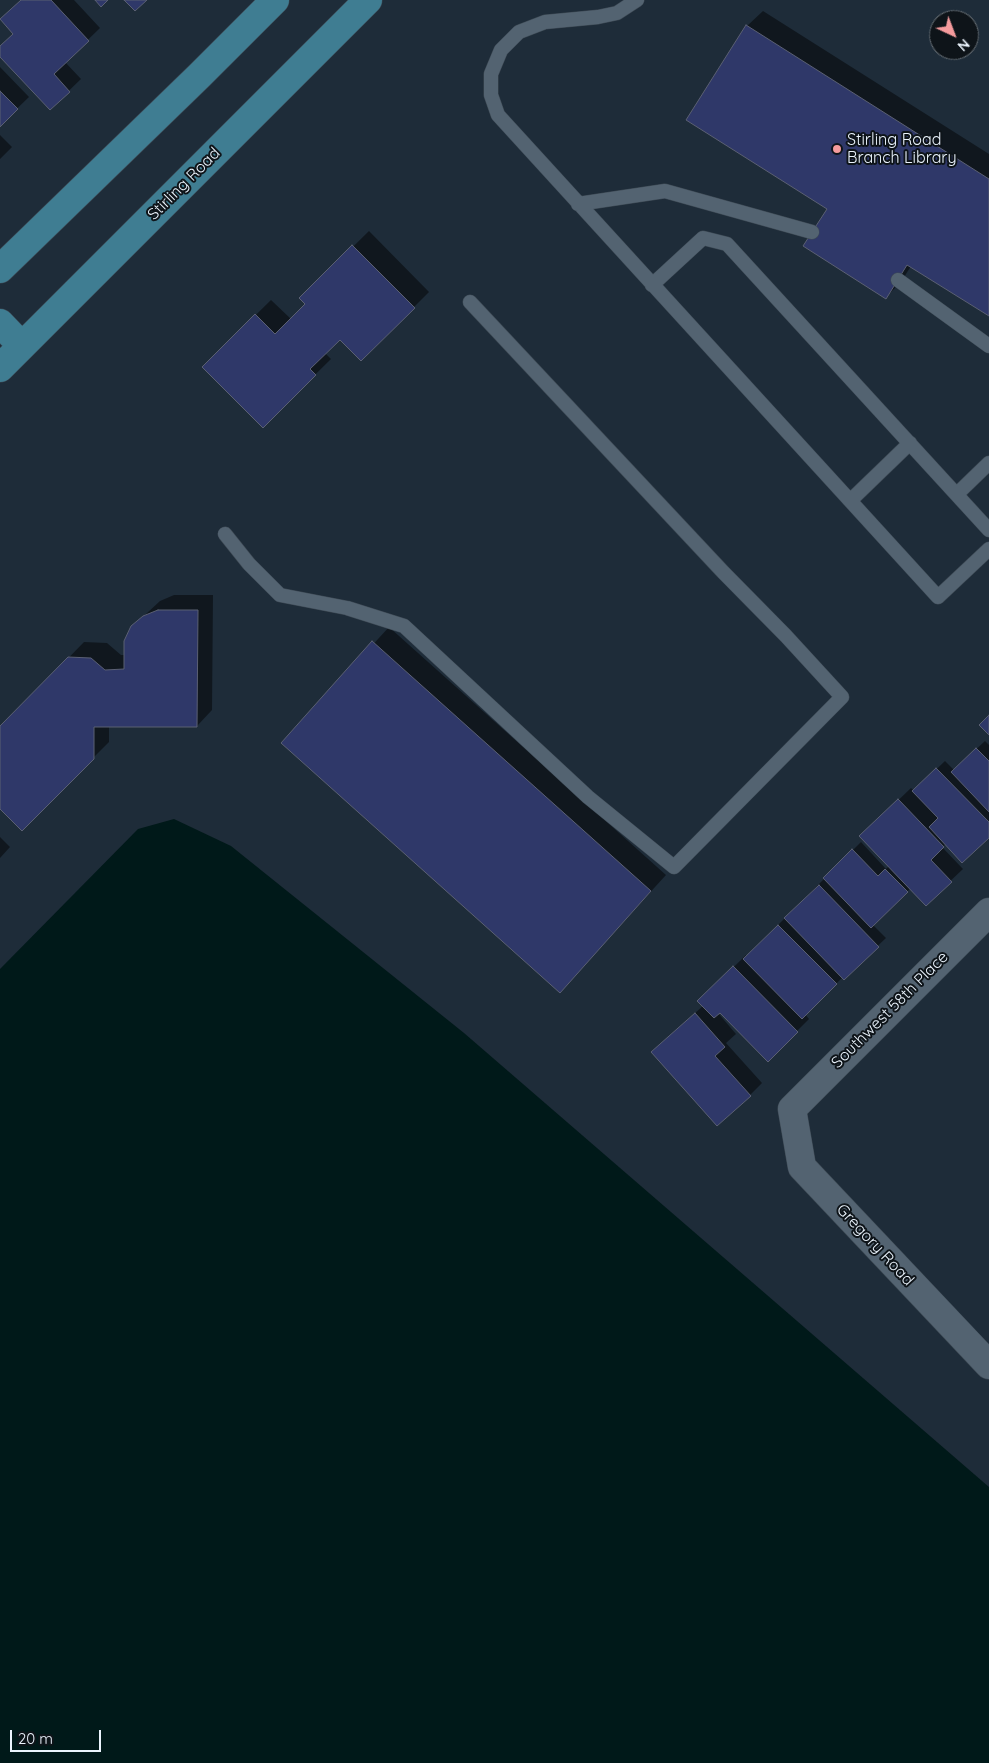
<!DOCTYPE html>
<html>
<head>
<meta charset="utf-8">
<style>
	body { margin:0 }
	#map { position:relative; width:989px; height:1763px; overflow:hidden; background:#1e2c39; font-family:Quicksand,sans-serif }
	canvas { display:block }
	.north { position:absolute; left:929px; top:10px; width:50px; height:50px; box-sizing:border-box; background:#0e1419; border:1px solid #666e74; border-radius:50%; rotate:137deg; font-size:14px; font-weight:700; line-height:20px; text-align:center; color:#ebf4fd }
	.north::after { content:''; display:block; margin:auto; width:18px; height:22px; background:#f59b9d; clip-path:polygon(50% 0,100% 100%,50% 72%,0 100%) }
	.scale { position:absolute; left:10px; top:1730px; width:91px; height:22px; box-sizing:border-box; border:2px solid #ebf4fd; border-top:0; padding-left:6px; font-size:15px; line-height:18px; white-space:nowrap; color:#ebf4fd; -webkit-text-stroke:4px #0e1419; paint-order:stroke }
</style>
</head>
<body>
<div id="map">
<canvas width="989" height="1763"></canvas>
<div class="north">N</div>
<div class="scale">20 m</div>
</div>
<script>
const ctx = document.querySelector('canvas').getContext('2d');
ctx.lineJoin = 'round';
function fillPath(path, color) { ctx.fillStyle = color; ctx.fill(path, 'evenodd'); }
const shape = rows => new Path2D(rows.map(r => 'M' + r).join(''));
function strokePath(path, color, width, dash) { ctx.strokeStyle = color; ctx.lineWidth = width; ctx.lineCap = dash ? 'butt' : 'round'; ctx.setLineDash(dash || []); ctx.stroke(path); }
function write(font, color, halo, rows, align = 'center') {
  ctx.font = font + ' Quicksand,sans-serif'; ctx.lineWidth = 4; ctx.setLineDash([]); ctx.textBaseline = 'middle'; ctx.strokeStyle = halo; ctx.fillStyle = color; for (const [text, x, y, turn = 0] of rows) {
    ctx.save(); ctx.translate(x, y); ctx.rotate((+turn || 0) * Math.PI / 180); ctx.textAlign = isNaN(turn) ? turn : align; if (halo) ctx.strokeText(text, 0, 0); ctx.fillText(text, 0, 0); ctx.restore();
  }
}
fillPath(shape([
	[174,819,231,846,464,1033,989,1487,989,1763,0,1763,0,969,138,829]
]), '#001919');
fillPath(shape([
	[22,0,74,0,100,28,65,62,81,79,50,109,0,55,0,47,14,33],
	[763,11,989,154,989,315,911,266,901,282,885,298,829,208,747,26],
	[0,67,29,97,0,125],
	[0,135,12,147,0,159],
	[369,231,429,292,361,360,340,338,325,353,331,359,263,426,203,367,271,300,291,319,306,304,301,298],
	[174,595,213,595,212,710,197,726,109,726,109,742,22,829,0,807,0,728,84,642,107,643,121,655,125,655,132,627,160,601],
	[389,627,666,875,560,991,283,743],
	[985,741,989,745,989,836,946,844,942,847,963,869,926,904,911,888,872,924,886,938,844,978,843,977,805,1014,809,1019,768,1060,720,1011,718,1013,736,1034,726,1043,762,1083,750,1095,665,1040,704,1005,699,1001,746,955,747,956,861,842,886,869,889,866,861,836,911,788,914,791,945,761,954,770],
	[0,837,10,847,0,858]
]), '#0007');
const building = shape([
	[21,0,51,0,89,41,54,74,70,92,50,110,0,57,0,46,13,34,0,19,21,0],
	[95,0,108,0,101,7,95,0],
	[124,0,147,0,135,11,124,0],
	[746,25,989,179,989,316,907,265,886,299,803,246,827,209,686,120,746,25],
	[0,91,18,109,0,127,0,91],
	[352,245,415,308,361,361,340,340,310,369,316,375,263,428,202,367,255,314,275,334,305,304,299,298,352,245],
	[158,610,198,610,197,727,94,727,94,759,22,831,0,809,0,726,68,657,91,658,105,670,124,669,124,641,131,626,143,616,158,610],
	[372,641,651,891,560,993,281,743,372,641],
	[989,715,989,735,979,725,989,715],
	[976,748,989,761,989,812,951,772,976,748],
	[936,768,989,822,989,838,962,863,929,827,938,818,912,791,936,768],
	[898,799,944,847,931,860,952,882,926,906,859,836,898,799],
	[852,849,878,876,885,869,908,892,871,928,823,878,852,849],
	[819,885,879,947,844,980,784,918,819,885],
	[778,925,837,984,802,1019,743,959,778,925],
	[733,966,798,1032,768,1062,720,1013,714,1018,697,1001,733,966],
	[695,1013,725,1047,715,1056,751,1096,717,1126,651,1052,695,1013]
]);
fillPath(building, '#2f3869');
strokePath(building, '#5b6073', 1);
const service = shape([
	[637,0,617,13,598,17,545,22,519,32,501,50,491,74,491,95,498,115,938,597,989,549],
	[578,204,665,191,812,232],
	[898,280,989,346],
	[652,285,703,238,727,244,989,530],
	[957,494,989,463],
	[851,500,910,443],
	[225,534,249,564,280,595,347,608,404,626,588,797,674,867,842,697,786,636,723,572,470,302]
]);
const minor = shape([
	[989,912,792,1109,802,1167,989,1365]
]);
const primary = shape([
	[0,269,200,75,275,0],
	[0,323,22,346],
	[0,368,368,0]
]);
strokePath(service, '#3e4a55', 15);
strokePath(minor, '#3e4a55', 29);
strokePath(primary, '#3e4a55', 29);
strokePath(service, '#536371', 14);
strokePath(minor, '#536371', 28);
strokePath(primary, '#3f7d92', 28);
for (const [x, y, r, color] of [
	[837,149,5,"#f59b9d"]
]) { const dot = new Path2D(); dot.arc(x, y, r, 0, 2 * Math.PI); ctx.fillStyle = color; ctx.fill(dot); strokePath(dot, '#0e1419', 2); }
write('16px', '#ebf4fd', '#0e1419', [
	["Stirling Road",847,140],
	["Branch Library",847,158]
], 'left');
write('16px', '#ebf4fd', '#0e1419', [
	["Stirling Road",184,184,-45],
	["Southwest 58th Place",890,1010,-45],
	["Gregory Road",875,1245,47]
]);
</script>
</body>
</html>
